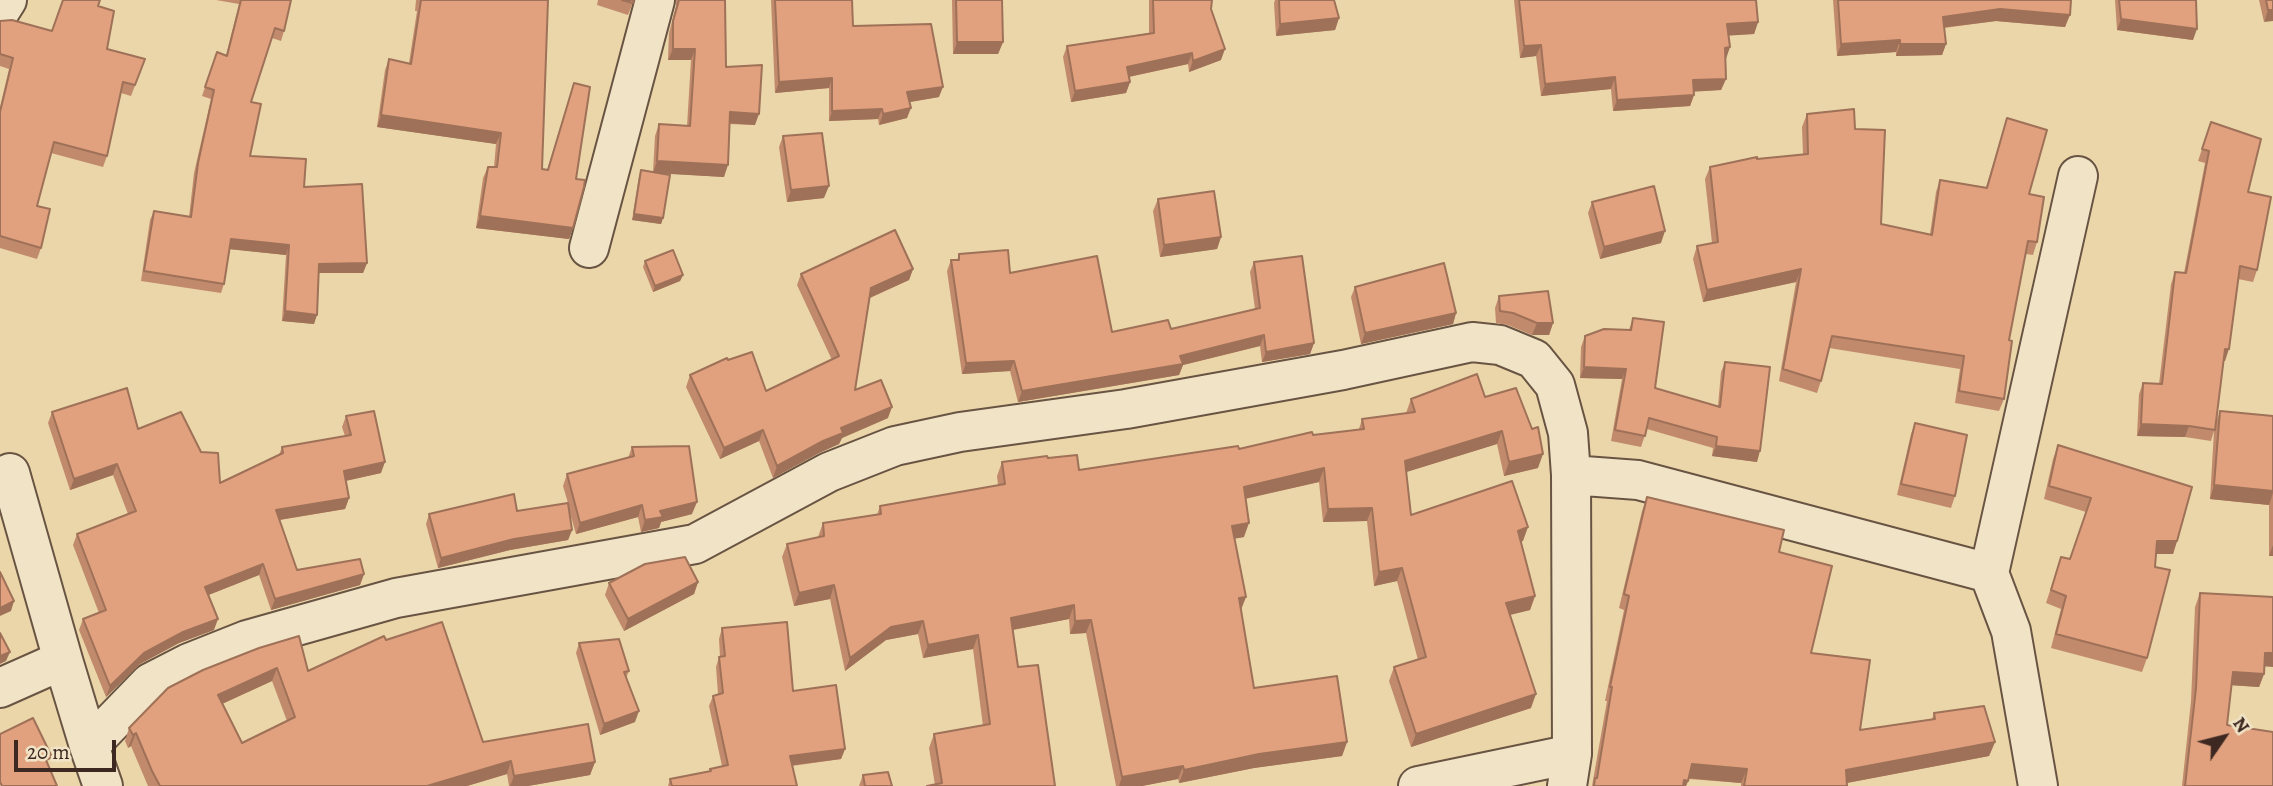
<!DOCTYPE html>
<html>
<head>
<meta charset="utf-8">
<style>
	body { margin:0 }
	#map { position:relative; width:2273px; height:786px; overflow:hidden; background:#ead6a8; font-family:Alegreya,serif }
	canvas { display:block }
	.north { position:absolute; left:2189px; top:702px; width:70px; height:70px; -webkit-text-stroke:5px #f1e4c6; paint-order:stroke; rotate:55deg; font-size:19px; font-weight:700; line-height:28px; text-align:center; color:#3e2922 }
	.north::after { content:''; display:block; margin:auto; width:24px; height:32px; background:#3e2922; clip-path:polygon(50% 0,100% 100%,50% 72%,0 100%) }
	.scale { position:absolute; left:14px; top:740px; width:102px; height:32px; box-sizing:border-box; border:4px solid #3e2922; border-top:0; padding-left:9px; font-size:21px; line-height:24px; white-space:nowrap; color:#3e2922; -webkit-text-stroke:5px #f1e4c6; paint-order:stroke }
</style>
</head>
<body>
<div id="map">
<canvas width="2273" height="786"></canvas>
<div class="north">N</div>
<div class="scale">20 m</div>
</div>
<script>
const ctx = document.querySelector('canvas').getContext('2d');
ctx.lineJoin = 'round';
const shape = rows => new Path2D(rows.map(r => 'M' + r).join(''));
function strokePath(path, color, width, dash) { ctx.strokeStyle = color; ctx.lineWidth = width; ctx.lineCap = dash ? 'butt' : 'round'; ctx.setLineDash(dash || []); ctx.stroke(path); }
function fillPath(path, color) { ctx.fillStyle = color; ctx.fill(path, 'evenodd'); }
const minor = shape([
	[0,11,7,0],
	[589,248,655,0],
	[10,473,63,660],
	[1571,475,1638,480,1989,573],
	[0,688,63,660,89,746,103,786],
	[89,746,150,683,189,663,247,640,396,598,695,544,829,472,895,446,960,432,1126,409,1343,370,1472,342,1500,345,1534,359,1555,385,1568,433,1571,475,1572,754,1567,786],
	[1418,786,1572,754],
	[2038,786,2011,631,1989,573,2078,176]
]);
strokePath(minor, '#695444', 42);
strokePath(minor, '#f1e4c6', 38);
fillPath(shape([
	[216,0,291,0,284,31,281,41,272,38,251,102,250,156,304,187,367,263,363,273,319,273,314,324,282,321,286,255,230,249,224,284,221,293,141,281,150,220,154,211,189,217,194,173,211,99,202,96,217,52,226,55,239,4],
	[416,0,548,0,542,169,547,170,574,83,576,179,573,228,569,239,476,228,483,178,488,167,494,167,496,144,377,127,385,70,389,59,409,63,417,11,415,11],
	[598,0,634,0,628,15,597,5],
	[676,0,726,0,725,3,726,67,755,125,729,124,724,177,659,173,663,218,661,224,632,220,639,176,641,170,653,172,655,136,659,124,687,126,691,60,668,60,669,33,676,6],
	[771,0,852,0,853,26,939,97,910,102,907,118,879,125,878,119,829,121,829,88,775,93],
	[952,0,1002,0,1003,42,998,54,953,54],
	[1149,0,1212,0,1211,9,1221,60,1189,72,1188,64,1129,77,1130,82,1126,93,1071,102,1063,57,1067,46,1149,33],
	[1275,0,1334,0,1339,18,1335,30,1276,36,1274,3],
	[1514,0,1756,0,1758,22,1754,34,1729,35,1725,59,1726,79,1721,90,1694,91,1694,95,1690,106,1613,111,1611,89,1541,96,1536,56,1520,58],
	[1833,0,2071,0,2065,27,1996,21,1944,28,1946,44,1942,55,1896,56,1896,52,1837,56],
	[2115,0,2196,0,2193,40,2117,30],
	[2259,0,2273,0,2264,22],
	[98,6,107,49,145,59,131,96,121,93,107,156,103,167,51,153,37,206,41,248,37,259,0,248,0,107,9,69,0,66,0,21,52,31],
	[1807,114,1855,129,1881,224,1930,234,1936,192,1940,180,1986,187,2007,118,2029,194,2037,242,2033,255,2026,254,2009,340,2004,399,1999,411,1955,403,1960,369,1829,348,1821,381,1817,393,1779,381,1796,282,1703,302,1693,259,1697,246,1712,243,1705,179,1710,167,1757,159,1803,154,1802,127],
	[2211,122,2248,192,2257,270,2253,282,2238,279,2225,361,2223,361,2216,422,2220,411,2273,416,2273,556,2269,556,2269,505,2210,499,2214,431,2211,441,2185,437,2137,436,2139,394,2143,383,2159,384,2171,284,2175,272,2184,273,2205,163,2198,161],
	[783,136,824,198,787,202,779,147],
	[1158,199,1221,237,1217,249,1160,257,1153,211],
	[1592,202,1661,243,1600,259,1588,213],
	[959,254,1010,273,1112,332,1171,329,1255,309,1250,272,1254,262,1314,343,1310,354,1262,362,1260,346,1183,365,1179,375,1018,402,1010,371,962,374,947,271,951,260,957,260],
	[645,261,683,275,680,281,653,292,643,267],
	[913,269,909,280,870,298,855,390,888,418,842,438,839,444,819,453,773,478,759,441,720,459,686,387,690,375,728,360,766,391,832,360,797,285,801,274],
	[1355,287,1456,313,1453,324,1361,344,1351,297],
	[1499,296,1553,323,1549,335,1532,335,1508,325,1496,323,1495,308],
	[1633,318,1655,388,1718,406,1721,372,1725,362,1757,462,1712,456,1713,448,1647,429,1641,447,1611,441,1622,379,1580,378,1581,347,1585,336,1629,330],
	[1485,397,1538,468,1504,476,1497,444,1406,472,1411,515,1523,541,1520,542,1535,596,1530,610,1510,615,1531,708,1411,747,1389,681,1394,667,1418,660,1397,581,1374,586,1367,521,1323,522,1319,482,1245,499,1244,537,1235,538,1241,610,1254,688,1347,742,1342,756,1254,768,1179,783,1178,779,1142,786,1116,786,1086,633,1070,634,1069,619,1013,630,1018,667,1055,786,935,785,929,748,934,734,983,726,973,649,923,658,918,634,886,640,845,671,830,599,794,606,782,557,787,544,818,537,823,523,877,515,880,506,998,485,997,476,1002,462,1048,458,1079,470,1239,449,1313,435,1359,429,1362,419,1406,413,1411,399],
	[52,412,138,429,201,452,220,483,279,455,282,447,345,436,342,427,346,416,381,473,346,481,349,498,345,509,280,520,297,570,364,574,360,585,271,610,259,575,208,595,214,630,179,643,140,664,106,697,79,630,83,619,99,613,73,545,77,534,128,514,113,475,70,490,48,423],
	[1915,423,1955,496,1951,508,1897,495,1911,434],
	[2058,445,2177,541,2173,554,2156,554,2147,658,2142,672,2051,648,2061,609,2046,603,2061,557,2070,559,2086,512,2044,499,2053,459],
	[632,447,692,514,661,522,659,528,641,532,638,517,576,534,568,506,572,530,568,540,510,550,438,568,426,524,429,514,517,511,568,503,563,486,567,474,628,458],
	[1647,497,1779,552,1811,653,1860,730,1932,719,1934,713,1995,742,1989,756,1847,783,1847,786,1741,786,1741,783,1689,779,1686,786,1592,786,1607,701,1605,701,1624,610,1619,608,1642,511],
	[698,582,694,594,624,631,605,595,609,583],
	[2200,593,2264,666,2264,674,2259,687,2231,685,2227,725,2273,786,2182,786,2191,701,2195,607],
	[722,628,793,691,845,749,841,759,792,766,797,786,668,786,670,779,709,772,710,769,722,766,709,706,713,696,718,694,716,667,719,657,720,657,719,639],
	[386,640,483,742,595,762,590,775,528,786,509,786,507,774,467,786,148,786,131,746,128,748,125,741,129,728,259,648,308,671],
	[272,681,287,721,242,743,222,704],
	[579,643,629,671,626,678,635,722,600,735,576,653],
	[863,775,892,786,859,786]
]), '#c28a6c');
fillPath(shape([
	[2000,9,2070,15,2065,27,1996,21,1939,28,1943,17],
	[2268,10,2273,10,2273,21,2264,22],
	[1339,18,1335,30,1276,36,1280,24],
	[2121,19,2197,29,2193,40,2117,30],
	[1758,22,1754,34,1723,36,1727,24],
	[1900,40,1896,52,1837,56,1841,44],
	[957,42,1003,42,998,54,953,54],
	[1900,44,1946,44,1942,55,1896,56],
	[1541,45,1536,56,1520,58,1524,46],
	[1730,47,1726,59,1720,59,1725,48],
	[673,49,695,49,691,60,668,60],
	[1225,49,1221,60,1189,72,1193,61],
	[1192,53,1188,64,1123,78,1127,67],
	[1615,77,1611,89,1541,96,1545,84],
	[832,78,829,88,775,93,779,82],
	[1726,79,1721,90,1689,92,1693,80],
	[1130,82,1126,93,1071,102,1075,91],
	[943,87,939,97,904,103,907,92],
	[1694,95,1690,106,1613,111,1617,100],
	[911,108,907,118,879,125,883,114],
	[882,109,878,119,829,121,832,111],
	[730,112,759,114,755,125,725,123],
	[381,115,501,133,496,144,377,127],
	[657,161,728,165,724,177,653,173],
	[829,186,824,198,787,202,791,190],
	[634,214,663,218,661,224,632,220],
	[480,216,573,228,569,239,476,228],
	[1665,231,1661,243,1600,259,1604,247],
	[1221,237,1217,249,1160,257,1164,245],
	[231,239,289,245,286,255,228,249],
	[367,263,363,273,315,273,319,264],
	[913,269,909,280,867,299,871,288],
	[1801,269,1796,282,1703,302,1707,290],
	[683,275,680,281,653,292,655,286],
	[285,311,317,315,314,324,282,321],
	[1456,313,1453,324,1361,344,1365,333],
	[1537,323,1553,323,1549,335,1532,335],
	[1264,335,1260,346,1183,365,1179,375,1018,402,1022,391,1180,356],
	[1314,343,1310,354,1262,362,1266,352],
	[2225,349,2229,349,2225,361,2221,360],
	[1014,361,1010,371,962,374,966,363],
	[1584,367,1626,369,1622,379,1580,378],
	[892,407,888,418,842,438,839,444,819,453,773,478,777,466,841,428],
	[2141,424,2189,426,2185,437,2137,436],
	[763,430,759,441,720,459,724,448],
	[1502,431,1497,444,1400,474,1405,461],
	[1716,446,1760,451,1757,462,1712,456],
	[1543,454,1538,468,1504,476,1509,462],
	[385,462,381,473,340,482,344,471],
	[117,464,113,475,70,490,74,479],
	[1324,468,1319,482,1239,500,1244,487],
	[2214,485,2273,491,2273,493,2269,505,2210,499],
	[349,498,345,509,272,521,276,510],
	[697,502,692,514,661,522,659,528,641,532,645,520,660,511],
	[642,505,638,517,576,534,580,523],
	[1372,508,1367,521,1323,522,1328,509],
	[1249,523,1244,537,1228,540,1232,526],
	[1528,527,1523,541,1513,544,1518,531],
	[572,530,568,540,510,550,438,568,441,558,514,539],
	[2157,541,2177,541,2173,554,2152,554],
	[2273,545,2273,556,2269,556],
	[263,564,259,575,201,598,205,587],
	[1402,568,1397,581,1374,586,1379,572],
	[364,574,360,585,271,610,275,599],
	[698,582,694,594,624,631,628,619],
	[834,585,830,599,794,606,799,593],
	[1535,596,1530,610,1501,617,1506,603],
	[1246,597,1241,610,1239,598],
	[14,601,11,611,0,616,0,608],
	[1074,605,1069,619,1006,631,1011,618],
	[218,619,214,630,179,643,140,664,106,697,110,686,144,653,183,632],
	[1091,620,1086,633,1070,634,1075,621],
	[923,621,918,634,886,640,845,671,850,658,891,627],
	[978,635,973,649,923,658,928,645],
	[10,652,6,661,0,664,0,656],
	[2265,653,2273,653,2273,667,2260,666],
	[277,668,272,681,213,708,218,695],
	[2233,672,2264,674,2259,687,2228,685],
	[1536,694,1531,708,1411,747,1416,734],
	[639,711,635,722,600,735,604,724],
	[136,733,131,746,128,748,133,735],
	[1347,742,1342,756,1254,768,1179,783,1184,770,1259,754],
	[1995,742,1989,756,1841,784,1846,770],
	[845,749,841,759,786,766,790,756],
	[511,761,507,774,467,786,427,786],
	[595,762,590,775,528,786,510,786,514,776],
	[1692,764,1747,769,1741,783,1687,778],
	[1183,766,1178,779,1142,786,1119,786,1122,777],
	[1684,780,1688,781,1686,786,1682,786]
]), '#9e7158');
const building = shape([
	[63,0,100,0,98,6,114,11,107,49,145,59,135,85,123,82,107,156,54,142,37,206,50,209,41,248,0,236,0,112,13,58,0,54,0,21,12,20,52,31,63,0],
	[241,0,291,0,284,31,275,28,251,102,261,104,250,156,306,159,304,187,362,184,367,263,319,264,317,315,285,311,289,245,231,239,224,284,144,271,154,211,191,217,198,163,214,90,205,87,217,52,227,56,241,0],
	[421,0,548,0,542,169,548,170,574,83,590,87,576,179,585,180,584,187,573,228,480,216,488,167,497,167,501,133,381,115,389,59,411,64,421,0],
	[622,0,634,0,633,3,622,0],
	[679,0,725,0,726,67,762,65,759,114,730,112,728,165,657,161,659,124,690,126,695,49,673,49,673,21,679,0],
	[775,0,852,0,853,26,931,24,943,87,907,92,911,108,883,114,882,109,832,111,832,78,779,82,775,0],
	[956,0,1002,0,1003,42,957,42,956,0],
	[1153,0,1212,0,1211,9,1225,49,1193,61,1192,53,1127,67,1130,82,1075,91,1067,46,1154,33,1153,0],
	[1279,0,1334,0,1339,18,1280,24,1279,0],
	[1519,0,1756,0,1758,22,1727,24,1730,47,1725,48,1726,79,1693,80,1694,95,1617,100,1615,77,1545,84,1541,45,1524,46,1519,0],
	[1838,0,2071,0,2070,15,2000,9,1943,17,1946,44,1900,44,1900,40,1841,44,1838,0],
	[2119,0,2196,0,2197,29,2121,19,2119,0],
	[2266,0,2273,0,2273,10,2268,10,2266,0],
	[1854,109,1855,129,1885,130,1881,224,1932,235,1940,180,1987,188,2007,118,2047,130,2029,194,2044,197,2037,242,2028,241,2009,340,2012,341,2004,399,1959,391,1964,356,1832,336,1821,381,1783,369,1801,269,1707,290,1697,246,1718,242,1710,167,1757,157,1757,159,1808,154,1807,114,1854,109],
	[2211,122,2261,139,2248,192,2271,197,2257,270,2240,266,2229,349,2225,349,2215,430,2189,426,2141,424,2143,383,2162,384,2175,272,2186,273,2209,151,2202,149,2211,122],
	[822,133,829,186,791,190,783,136,822,133],
	[641,170,670,175,663,218,634,214,641,170],
	[1654,186,1665,231,1604,247,1592,202,1654,186],
	[1214,191,1221,237,1164,245,1158,199,1214,191],
	[895,230,913,269,871,288,855,390,881,380,892,407,841,428,843,433,823,441,777,466,763,430,724,448,690,375,727,358,728,360,752,352,766,391,839,356,801,274,895,230],
	[673,250,683,275,655,286,645,261,673,250],
	[1008,250,1010,273,1097,256,1112,332,1168,320,1171,329,1260,308,1254,262,1302,256,1314,343,1266,352,1264,335,1180,356,1183,364,1022,391,1014,361,966,363,951,260,959,260,959,254,1008,250],
	[1444,263,1456,313,1365,333,1355,287,1444,263],
	[1548,291,1553,323,1537,323,1513,313,1500,311,1499,296,1548,291],
	[1633,318,1664,322,1655,388,1720,407,1725,362,1770,367,1760,451,1716,446,1717,437,1649,418,1645,436,1615,430,1626,369,1584,367,1585,336,1604,329,1631,330,1633,318],
	[1477,374,1485,397,1516,388,1532,429,1538,427,1543,454,1509,462,1502,431,1405,461,1411,515,1512,481,1528,527,1518,531,1535,596,1506,603,1536,694,1416,734,1394,667,1426,657,1402,568,1379,572,1372,508,1328,509,1324,468,1244,487,1249,523,1232,526,1246,597,1239,598,1254,688,1337,676,1347,742,1259,754,1184,770,1183,766,1122,777,1091,620,1075,621,1074,605,1011,618,1018,667,1038,665,1055,786,927,786,942,783,934,734,990,724,978,635,928,645,923,621,891,627,850,658,834,585,799,593,787,544,824,536,823,523,881,514,880,506,1005,484,1002,462,1047,456,1048,458,1077,455,1079,470,1238,446,1239,449,1312,432,1313,435,1364,429,1362,419,1415,412,1411,399,1477,374],
	[127,388,138,429,181,412,201,452,218,453,220,483,283,453,282,447,351,435,346,416,374,411,385,462,344,471,349,498,276,510,297,570,360,559,364,574,275,599,263,564,205,587,218,619,183,632,144,653,110,686,83,619,106,610,77,534,136,511,117,464,74,479,52,412,127,388],
	[2220,411,2273,416,2273,491,2214,485,2220,411],
	[1915,423,1967,435,1955,496,1901,484,1915,423],
	[2058,445,2192,487,2177,541,2157,541,2155,567,2170,570,2147,658,2056,634,2066,596,2051,590,2061,557,2070,559,2091,498,2049,486,2058,445],
	[689,446,697,502,660,511,663,517,645,520,642,505,580,523,567,474,634,456,632,447,689,446],
	[514,494,517,511,568,503,572,530,514,539,441,558,429,514,514,494],
	[1647,497,1784,530,1779,552,1832,566,1811,653,1870,660,1860,730,1935,719,1934,713,1984,706,1995,742,1846,770,1847,786,1744,786,1747,769,1692,764,1688,781,1684,780,1683,786,1594,786,1595,778,1597,778,1612,687,1610,687,1629,596,1624,594,1647,497],
	[685,557,698,582,628,619,609,583,645,564,685,557],
	[0,572,14,601,0,608,0,572],
	[2200,593,2273,597,2273,653,2265,653,2264,674,2233,672,2227,725,2273,732,2273,786,2185,786,2196,688,2200,593],
	[442,622,483,742,588,724,595,762,514,776,511,761,427,786,160,786,152,771,136,733,133,735,129,728,168,688,203,670,259,648,299,636,308,671,384,636,386,640,442,622],
	[277,668,295,717,242,743,218,695,277,668],
	[787,622,793,691,836,685,845,749,790,756,797,786,672,786,670,779,711,771,710,769,728,765,713,696,723,693,719,657,725,656,722,628,787,622],
	[0,633,10,652,0,656,0,633],
	[619,639,629,671,624,672,639,711,604,724,579,643,619,639],
	[33,718,52,757,46,760,57,786,2,786,0,782,0,734,33,718],
	[888,772,892,786,865,786,863,775,888,772]
]);
fillPath(building, '#e1a17e');
strokePath(building, '#9e7158', 2);
</script>
</body>
</html>
